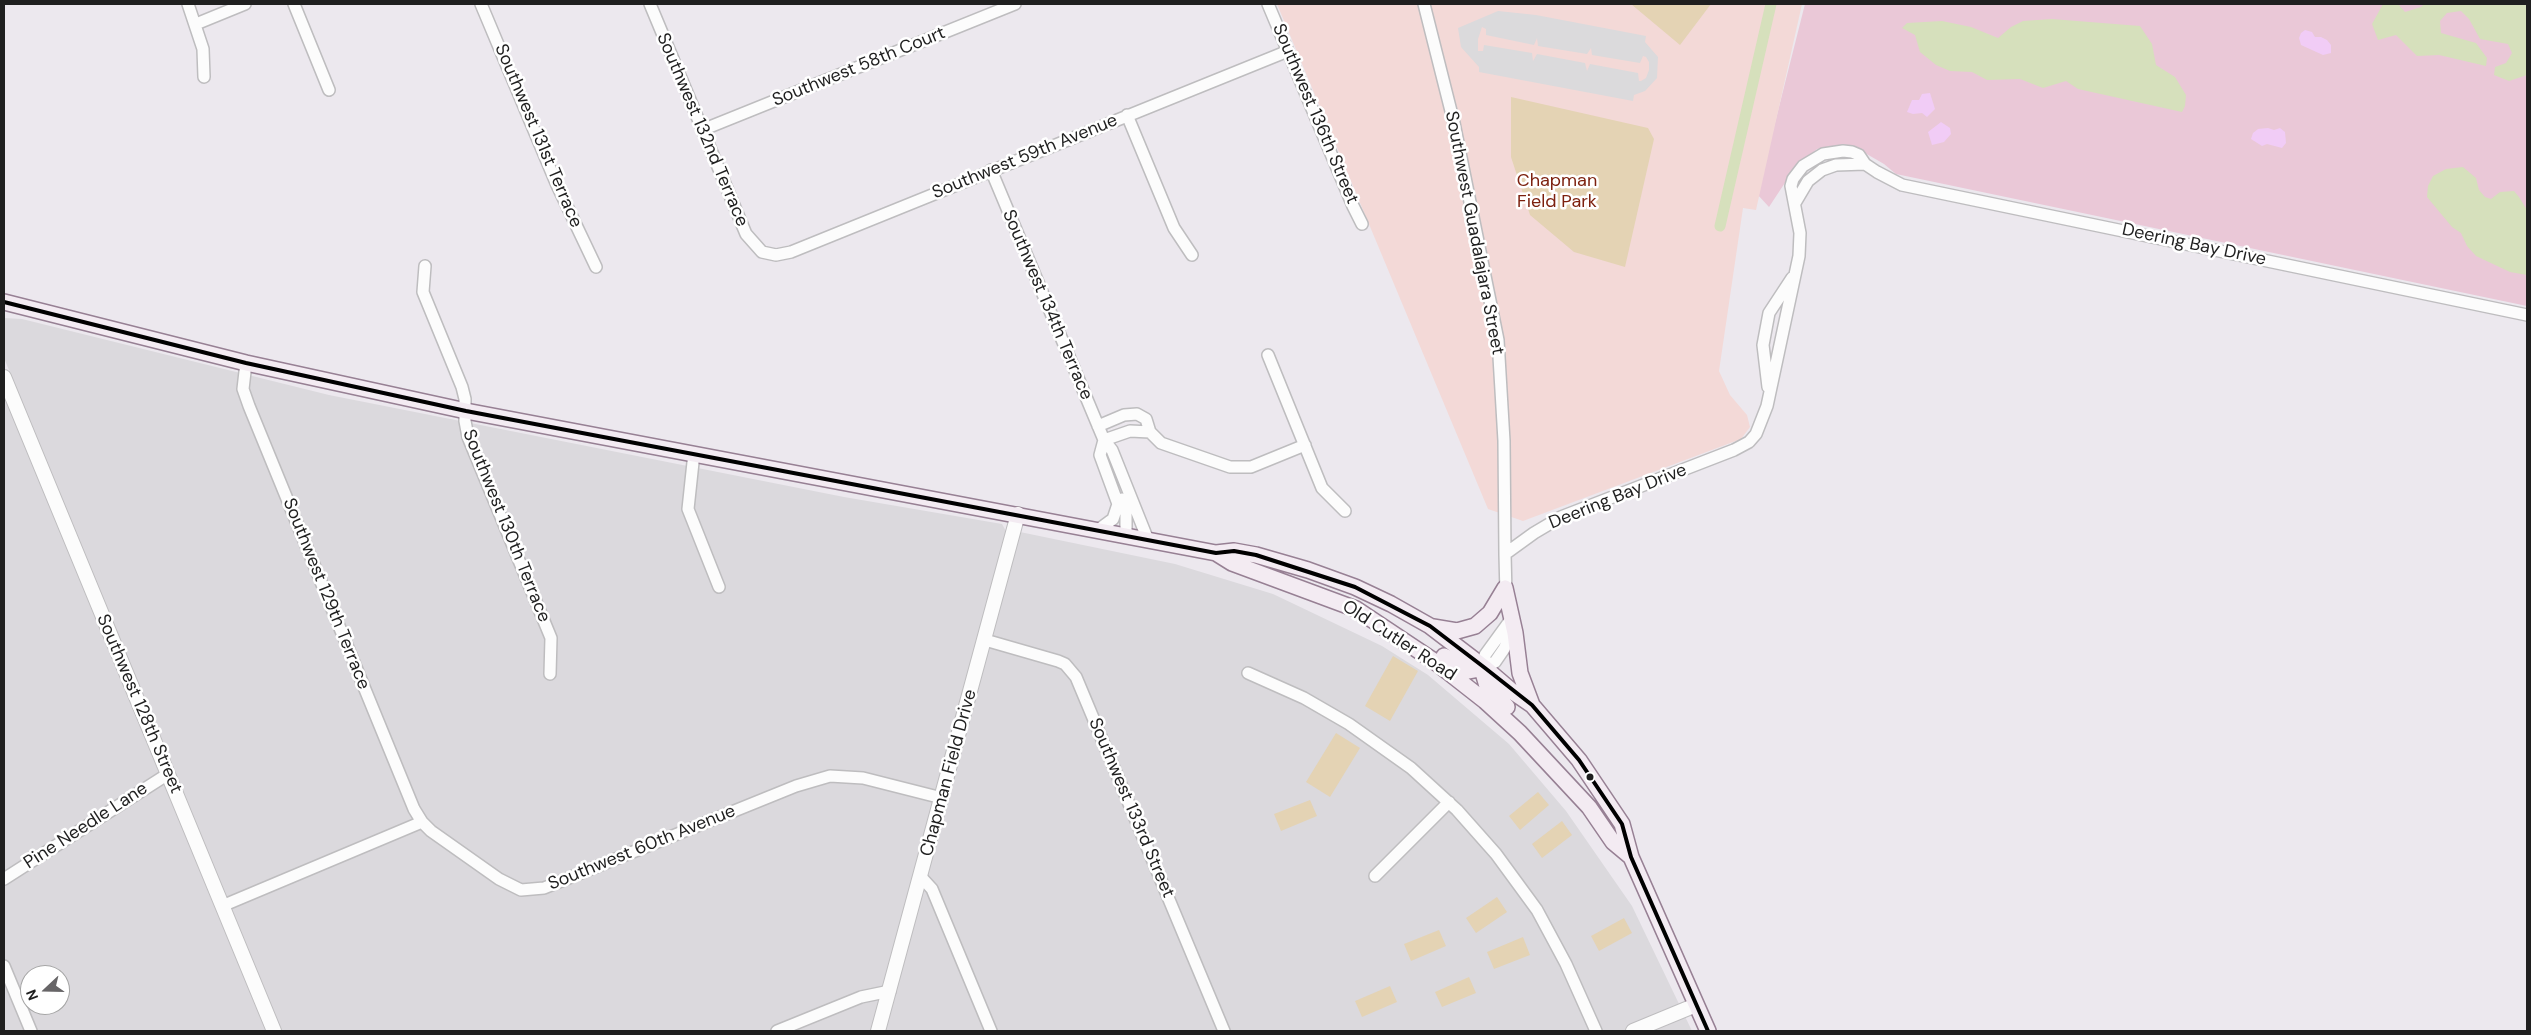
<!DOCTYPE html>
<html>
<head>
<meta charset="utf-8">
<style>
	body { margin:0 }
	#map { position:relative; width:2531px; height:1035px; overflow:hidden; background:#ece8ee; font-family:"DM Sans",sans-serif }
	canvas { display:block }
	.frame { position:absolute; inset:0; border:5px solid #1f1f1f; pointer-events:none }
	.north { position:absolute; left:20px; top:965px; width:50px; height:50px; box-sizing:border-box; background:#fff; border:1px solid #a5a5a5; border-radius:50%; rotate:249deg; font-size:14px; font-weight:700; line-height:20px; text-align:center; color:#1f1f1f }
	.north::after { content:''; display:block; margin:auto; width:18px; height:22px; background:#676567; clip-path:polygon(50% 0,100% 100%,50% 72%,0 100%) }
</style>
</head>
<body>
<div id="map">
<canvas width="2531" height="1035"></canvas>
<div class="frame"></div>
<div class="north">N</div>
</div>
<script>
const ctx = document.querySelector('canvas').getContext('2d');
ctx.lineJoin = 'round';
function fillPath(path, color) { ctx.fillStyle = color; ctx.fill(path, 'evenodd'); }
const shape = rows => new Path2D(rows.map(r => 'M' + r).join(''));
function strokePath(path, color, width, dash) { ctx.strokeStyle = color; ctx.lineWidth = width; ctx.lineCap = dash ? 'butt' : 'round'; ctx.setLineDash(dash || []); ctx.stroke(path); }
function write(font, color, halo, rows, align = 'center') {
  ctx.font = font + ' "DM Sans",sans-serif'; ctx.lineWidth = 5; ctx.setLineDash([]); ctx.textBaseline = 'middle'; ctx.strokeStyle = halo; ctx.fillStyle = color; for (const [text, x, y, turn = 0] of rows) {
    ctx.save(); ctx.translate(x, y); ctx.rotate((+turn || 0) * Math.PI / 180); ctx.textAlign = isNaN(turn) ? turn : align; if (halo) ctx.strokeText(text, 0, 0); ctx.fillText(text, 0, 0); ctx.restore();
  }
}
fillPath(shape([
	[4,318,22,319,329,395,844,497,1002,524,1007,533,871,1031,282,1031,4,358],
	[4,396,266,1031,4,1031],
	[30,975,60,975,60,1005,30,1005],
	[1020,532,1175,564,1273,594,1382,646,1428,675,1509,744,1566,811,1632,906,1692,1031,884,1031]
]), '#dbd9dd');
fillPath(shape([
	[1805,4,2527,4,2527,306,1896,174,1884,164,1858,149,1838,146,1817,149,1794,169,1769,207,1757,194]
]), '#eac8d7');
fillPath(shape([
	[2305,30,2312,32,2315,37,2321,37,2327,40,2331,45,2331,53,2323,55,2301,45,2299,38,2301,33],
	[1930,93,1935,109,1927,117,1922,113,1913,114,1907,112,1912,100,1919,100,1922,94],
	[1941,122,1950,128,1951,134,1944,142,1932,145,1928,132],
	[2268,128,2274,130,2280,128,2285,132,2286,143,2282,148,2267,144,2262,146,2251,139,2253,133,2258,129]
]), '#f1ccf6');
fillPath(shape([
	[1277,4,1802,4,1756,210,1743,208,1719,371,1730,395,1747,415,1750,427,1741,439,1523,521,1488,509]
]), '#f3d9d7');
fillPath(shape([
	[1631,4,1711,4,1680,45],
	[1511,97,1648,128,1654,139,1625,267,1574,252,1530,215,1511,157],
	[1393,656,1418,671,1390,721,1365,706],
	[1336,733,1360,748,1330,797,1306,782],
	[1538,792,1549,805,1520,830,1509,816],
	[1310,800,1317,816,1281,831,1274,814],
	[1562,821,1572,835,1542,858,1532,844],
	[1497,897,1507,912,1476,933,1466,918],
	[1624,918,1632,933,1599,951,1591,936],
	[1439,930,1446,946,1411,961,1404,944],
	[1523,937,1530,955,1494,969,1487,952],
	[1469,977,1476,993,1442,1007,1435,992],
	[1390,986,1397,1002,1362,1017,1355,1001]
]), '#e4d3b4');
fillPath(shape([
	[1498,11,1536,15,1646,36,1645,42,1658,57,1657,78,1645,91,1634,95,1633,101,1479,72,1479,67,1461,47,1458,28],
	[1482,27,1486,29,1486,35,1534,45,1537,38,1538,46,1587,54,1591,48,1592,55,1640,63,1643,56,1646,57,1649,62,1649,70,1646,78,1641,81,1639,81,1638,73,1590,64,1587,71,1585,63,1537,54,1533,61,1532,53,1484,45,1483,51,1478,51,1478,39]
]), '#dbdadc');
fillPath(shape([
	[2383,4,2398,4,2405,12,2421,7,2424,4,2527,4,2527,75,2509,81,2494,75,2495,67,2506,63,2512,53,2508,44,2480,39,2469,19,2461,11,2447,13,2440,21,2441,33,2476,43,2487,58,2486,66,2439,55,2417,56,2396,35,2378,40,2372,24],
	[2052,19,2140,26,2152,44,2156,65,2175,77,2186,95,2185,106,2182,112,2078,89,2066,81,2043,88,2020,79,1987,80,1972,72,1950,71,1936,65,1920,52,1915,35,1902,28,1907,23,1942,21,1971,27,1998,38,2011,27,2023,21],
	[2463,167,2476,178,2479,190,2485,197,2491,199,2500,192,2514,191,2519,197,2527,210,2527,275,2510,272,2476,256,2467,246,2461,233,2452,227,2427,197,2428,186,2433,176,2446,169]
]), '#d6e0bc');
strokePath(shape([
	[1720,226,1771,4]
]), '#d6e0bc', 11);
const minor = shape([
	[188,4,203,49,204,77],
	[294,4,329,90],
	[481,4,557,185,596,267],
	[650,4,746,234,762,252,776,255,791,252,1288,51],
	[1268,4,1353,206,1362,224],
	[1424,4,1454,123,1498,340,1504,441,1505,554],
	[196,24,245,4],
	[1127,115,1174,228,1192,255],
	[702,130,1015,4],
	[991,170,1104,440,1112,450,1148,540],
	[1795,203,1808,181,1822,170,1836,165,1865,164],
	[425,266,423,292,462,387,465,399,465,421,468,437,551,638,550,674],
	[1268,355,1322,488,1345,511],
	[246,363,243,389,249,406,414,809,422,822,431,831,499,879,521,890,544,888,796,786,830,776,863,778,942,798],
	[1768,387,1763,345,1769,313,1792,278],
	[1098,426,1124,415,1137,414,1146,419,1150,432,1161,443,1230,467,1251,467,1305,445],
	[1104,440,1130,431,1150,432],
	[694,453,688,509,719,587],
	[1122,499,1126,514,1126,535],
	[1098,530,1113,519,1118,504,1100,455,1104,440],
	[1506,595,1505,554,1534,533,1561,517,1734,450,1749,442,1756,434,1767,406,1799,256,1800,233,1791,186,1793,179,1803,166,1823,154,1843,151,1852,152,1859,155,1865,164,1877,172,1902,185,2527,315],
	[1509,625,1509,638,1504,649,1495,662,1485,668,1485,655,1509,622],
	[985,640,1058,661,1065,664,1076,677,1224,1031],
	[1248,673,1304,698,1349,724,1411,768,1457,810,1496,854,1537,910,1566,964,1596,1031],
	[1375,876,1449,802],
	[921,877,932,889,991,1031],
	[4,879,168,774],
	[222,906,422,822],
	[4,966,31,1031],
	[777,1031,861,997,890,991]
]);
const tertiary = shape([
	[4,377,274,1031],
	[878,1031,1018,514],
	[1633,1031,1696,1005]
]);
const secondary = shape([
	[4,302,246,363,466,411,1216,553,1234,551,1256,555,1308,570,1355,587,1391,604,1430,626,1485,668,1513,692,1532,705,1579,760,1622,824,1631,857,1708,1031],
	[1216,553,1232,563,1356,609,1434,661,1485,701,1520,733,1589,807,1613,842,1631,857],
	[1505,588,1515,633,1520,673,1532,705],
	[1433,627,1457,631,1475,626,1490,613,1505,588],
	[1444,656,1469,671,1485,668],
	[1485,668,1484,676,1487,686,1507,707]
]);
strokePath(minor, '#bebdbf', 14);
strokePath(tertiary, '#bebdbf', 16);
strokePath(secondary, '#978094', 18);
strokePath(minor, '#fcfcfc', 11);
strokePath(tertiary, '#fcfcfc', 14);
strokePath(secondary, '#f3ebf2', 15);
strokePath(shape([
	[4,302,246,363,466,411,1216,553,1234,551,1256,555,1355,587,1430,626,1485,668,1532,705,1579,760,1622,824,1631,857,1708,1031]
]), '#000', 4);
for (const [x, y, r, color] of [
	[1590,777,4.5,"#1f1f1f"]
]) { const dot = new Path2D(); dot.arc(x, y, r, 0, 2 * Math.PI); ctx.fillStyle = color; ctx.fill(dot); strokePath(dot, '#fff', 2); }
write('18px', '#1f1f1f', '#fff', [
	["Southwest 58th Court",859,67,-22],
	["Southwest 136th Street",1315,114,67],
	["Southwest 132nd Terrace",702,130,67],
	["Southwest 131st Terrace",538,136,67],
	["Southwest 59th Avenue",1025,157,-22],
	["Southwest Guadalajara Street",1474,233,79],
	["Deering Bay Drive",2194,245,12],
	["Southwest 134th Terrace",1047,305,67],
	["Deering Bay Drive",1618,497,-22],
	["Southwest 130th Terrace",506,526,68],
	["Southwest 129th Terrace",326,594,68],
	["Old Cutler Road",1399,641,33],
	["Southwest 128th Street",139,704,67],
	["Chapman Field Drive",949,773,-75],
	["Southwest 133rd Street",1131,808,67],
	["Pine Needle Lane",86,826,-33],
	["Southwest 60th Avenue",642,848,-22]
]);
write('18px', '#7c200e', '#fff', [
	["Chapman",1557,181],
	["Field Park",1557,202]
]);
</script>
</body>
</html>
